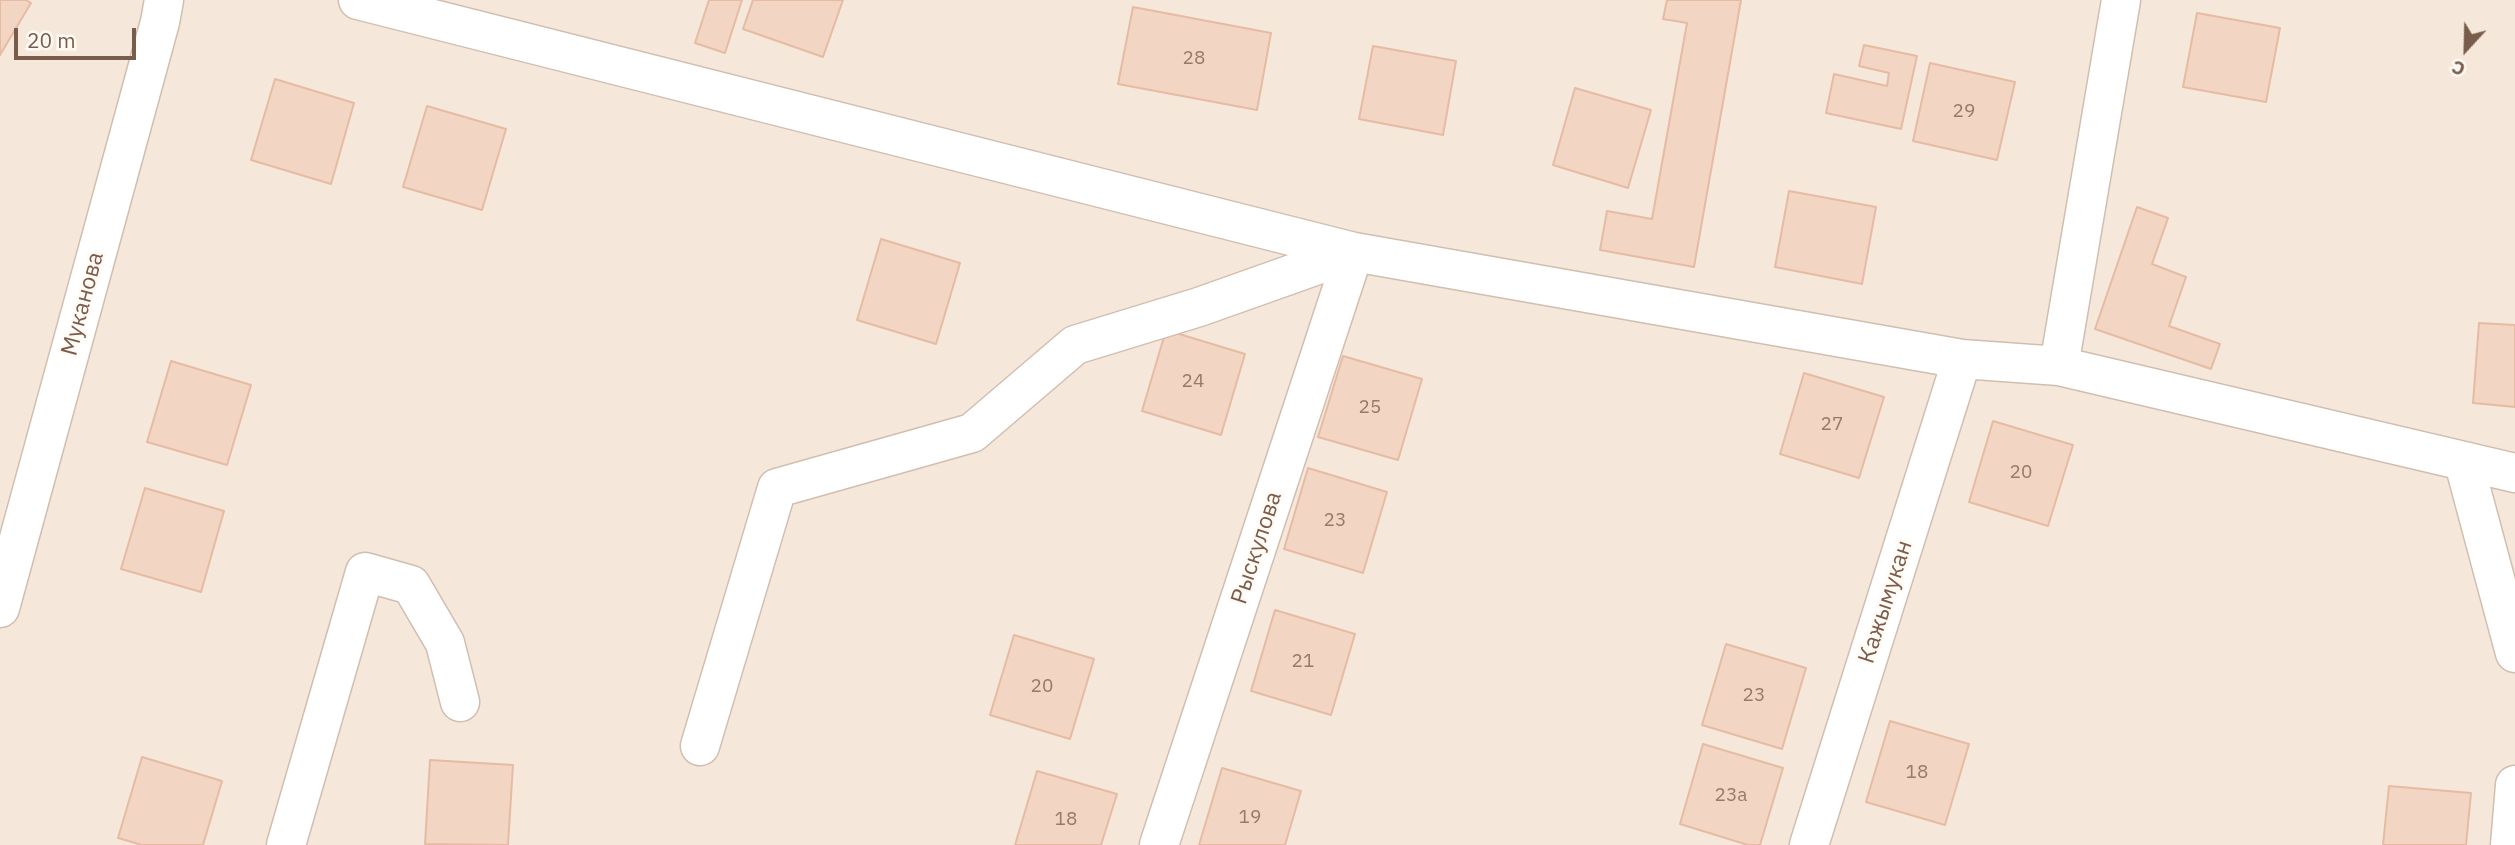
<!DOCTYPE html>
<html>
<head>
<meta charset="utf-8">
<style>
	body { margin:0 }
	#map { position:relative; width:2515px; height:845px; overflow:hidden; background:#fdf6ec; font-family:"IBM Plex Sans",sans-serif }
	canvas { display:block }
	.north { position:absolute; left:2431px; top:14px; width:70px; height:70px; -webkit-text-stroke:5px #fffaf3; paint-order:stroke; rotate:202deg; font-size:19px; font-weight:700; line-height:28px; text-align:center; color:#7a5c4d }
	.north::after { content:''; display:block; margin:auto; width:24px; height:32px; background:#7a5c4d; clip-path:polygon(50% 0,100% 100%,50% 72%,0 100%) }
	.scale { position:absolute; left:14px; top:28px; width:122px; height:32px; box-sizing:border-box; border:4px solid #7a5c4d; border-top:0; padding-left:9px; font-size:21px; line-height:24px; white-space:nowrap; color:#7a5c4d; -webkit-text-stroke:5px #fffaf3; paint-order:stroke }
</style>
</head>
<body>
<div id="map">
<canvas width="2515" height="845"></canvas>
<div class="north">С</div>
<div class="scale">20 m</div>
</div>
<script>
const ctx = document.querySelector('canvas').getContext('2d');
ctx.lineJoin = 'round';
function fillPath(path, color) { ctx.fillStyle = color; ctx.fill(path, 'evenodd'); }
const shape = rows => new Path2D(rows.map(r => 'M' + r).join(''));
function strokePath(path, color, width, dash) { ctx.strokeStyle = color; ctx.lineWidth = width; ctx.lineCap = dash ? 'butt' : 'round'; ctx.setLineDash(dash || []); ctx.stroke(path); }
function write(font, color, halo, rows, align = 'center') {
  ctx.font = font + ' "IBM Plex Sans",sans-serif'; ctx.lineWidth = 5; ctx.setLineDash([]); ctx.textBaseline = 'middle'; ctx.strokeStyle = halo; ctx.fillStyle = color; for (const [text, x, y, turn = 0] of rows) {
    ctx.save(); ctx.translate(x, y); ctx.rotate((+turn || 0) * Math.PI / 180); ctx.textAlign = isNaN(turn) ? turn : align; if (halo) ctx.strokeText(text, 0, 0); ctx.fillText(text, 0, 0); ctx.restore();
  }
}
fillPath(shape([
	[0,0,2515,0,2515,845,0,845]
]), '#f5e8da');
const building = shape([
	[0,0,26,0,31,3,0,55,0,0],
	[709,0,742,0,725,53,695,43,709,0],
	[753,0,843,0,823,57,743,29,753,0],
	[1667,0,1741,0,1694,267,1600,250,1607,211,1652,219,1687,23,1663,19,1667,0],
	[1133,7,1271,33,1257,110,1118,84,1133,7],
	[2197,13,2280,28,2266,102,2183,87,2197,13],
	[1864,45,1917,56,1901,129,1826,113,1834,74,1887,86,1889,73,1859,66,1864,45],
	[1373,46,1456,61,1443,135,1359,119,1373,46],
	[1930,63,2015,82,1997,160,1913,141,1930,63],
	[275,79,354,103,331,184,251,160,275,79],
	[1575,88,1651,110,1628,188,1553,165,1575,88],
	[427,106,506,129,482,210,403,187,427,106],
	[1789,191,1876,207,1862,284,1775,267,1789,191],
	[2137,207,2168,218,2152,264,2186,277,2169,326,2220,344,2211,369,2095,329,2137,207],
	[881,239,960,263,936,344,857,320,881,239],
	[2479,323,2515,325,2515,407,2473,403,2479,323],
	[1166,330,1245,354,1221,435,1142,411,1166,330],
	[1343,356,1422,379,1398,460,1318,437,1343,356],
	[171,361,251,385,227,465,147,442,171,361],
	[1804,373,1884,397,1859,478,1780,454,1804,373],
	[1993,421,2073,445,2048,526,1969,502,1993,421],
	[1308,468,1387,492,1363,573,1284,549,1308,468],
	[145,488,224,511,201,592,121,569,145,488],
	[1275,610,1355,634,1331,715,1251,691,1275,610],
	[1014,635,1094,659,1070,739,990,715,1014,635],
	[1726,644,1806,668,1782,749,1702,725,1726,644],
	[1890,721,1969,744,1945,825,1866,802,1890,721],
	[1703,744,1783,768,1760,845,1748,845,1680,824,1703,744],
	[142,757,222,781,203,845,142,845,118,838,142,757],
	[430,760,513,765,508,845,425,844,430,760],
	[1222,768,1301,791,1285,845,1199,845,1222,768],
	[1037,771,1117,794,1101,845,1015,845,1037,771],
	[2389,786,2471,793,2466,845,2383,845,2389,786]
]);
fillPath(building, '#f3d5c3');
strokePath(building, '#e6bba3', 2);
const minor = shape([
	[358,0,1354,252,1962,359,2059,366,2515,473],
	[2059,366,2121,0],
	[2464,463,2515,653],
	[0,608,160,22,164,0],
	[700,746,777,488,972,433,1075,345,1199,307,1354,252],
	[286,845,365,572,411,585,445,643,460,702],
	[1159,845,1354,252],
	[1809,845,1962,359],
	[2510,845,2515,785]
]);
strokePath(minor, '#d1beb0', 41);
strokePath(minor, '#fff', 38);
write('19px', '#987a6a', null, [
	["28",1194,59],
	["29",1964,112],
	["24",1193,382],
	["25",1370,408],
	["27",1832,425],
	["20",2021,473],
	["23",1335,521],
	["21",1303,662],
	["20",1042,687],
	["23",1754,696],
	["18",1917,773],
	["23а",1731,796],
	["19",1250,818],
	["18",1066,820]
]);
write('23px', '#7a5c4d', '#fffaf3', [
	["Муканова",83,304,-75],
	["Рыскулова",1257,548,-72],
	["Кажымукан",1886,602,-72]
]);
</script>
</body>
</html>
